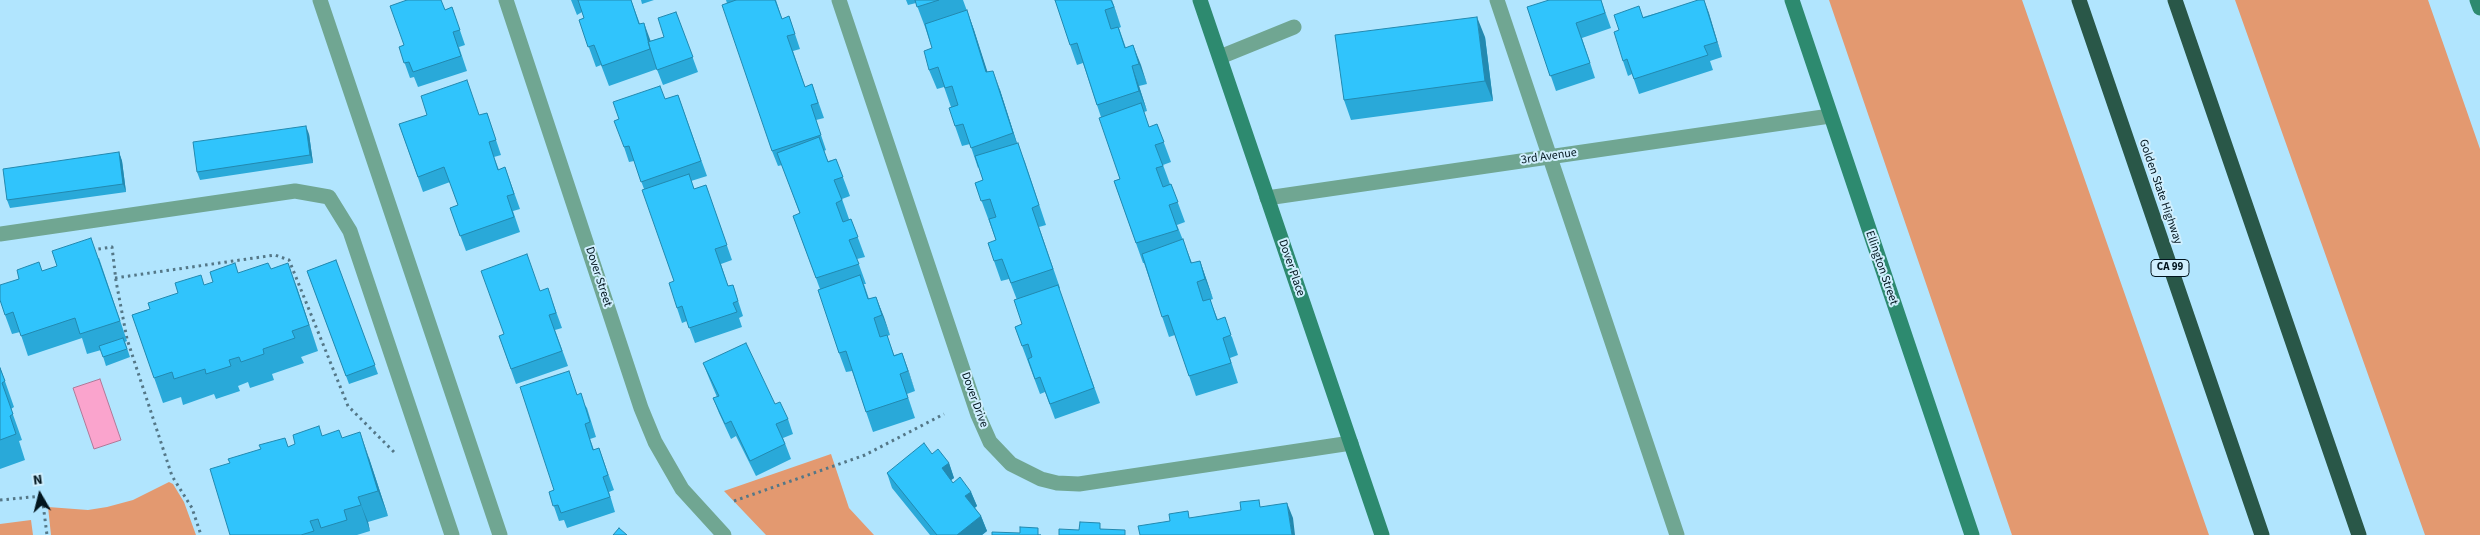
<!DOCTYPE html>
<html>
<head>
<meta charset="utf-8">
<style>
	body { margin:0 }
	#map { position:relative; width:2480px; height:535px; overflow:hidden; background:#b1e5fe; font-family:"Source Sans 3",sans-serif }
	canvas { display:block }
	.north { position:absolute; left:15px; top:470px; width:50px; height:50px; -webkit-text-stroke:4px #d0effe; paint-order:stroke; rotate:352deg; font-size:14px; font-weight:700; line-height:20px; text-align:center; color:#02151e }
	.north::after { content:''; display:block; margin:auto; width:18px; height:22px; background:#02151e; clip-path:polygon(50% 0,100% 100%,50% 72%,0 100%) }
</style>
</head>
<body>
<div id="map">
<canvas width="2480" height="535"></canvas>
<div class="north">N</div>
</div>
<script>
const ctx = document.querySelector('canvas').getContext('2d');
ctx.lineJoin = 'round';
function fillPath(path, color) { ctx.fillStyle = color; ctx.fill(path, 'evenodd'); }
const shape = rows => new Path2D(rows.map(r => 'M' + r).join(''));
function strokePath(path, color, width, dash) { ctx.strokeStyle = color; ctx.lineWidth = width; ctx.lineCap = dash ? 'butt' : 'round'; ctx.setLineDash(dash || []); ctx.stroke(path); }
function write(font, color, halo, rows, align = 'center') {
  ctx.font = font + ' "Source Sans 3",sans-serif'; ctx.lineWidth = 4; ctx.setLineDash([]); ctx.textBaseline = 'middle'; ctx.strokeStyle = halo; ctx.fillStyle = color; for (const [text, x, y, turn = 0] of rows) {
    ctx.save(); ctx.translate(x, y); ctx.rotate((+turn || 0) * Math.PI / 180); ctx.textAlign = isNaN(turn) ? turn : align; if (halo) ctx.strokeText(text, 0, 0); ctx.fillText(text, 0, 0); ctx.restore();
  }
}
fillPath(shape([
	[1829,0,2022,0,2209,535,2012,535],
	[2235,0,2428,0,2480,149,2480,535,2425,535],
	[831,454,849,508,874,535,766,535,724,491],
	[169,482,173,484,184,502,196,535,51,535,48,507,88,510,107,507,133,500],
	[31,520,33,535,0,535,0,524]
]), '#e39970');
const water = shape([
	[100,379,121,440,94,449,73,388,100,379]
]);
fillPath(water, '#faa4cd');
strokePath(water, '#b07998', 1);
strokePath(shape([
	[92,250,112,247,116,281,127,339,172,476,192,508,201,535],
	[115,278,275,255,289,260,348,406,396,454],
	[0,500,42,496,47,535],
	[734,501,865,455,944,414]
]), '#547787', 3, [2.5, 4]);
strokePath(shape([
	[320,0,500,535],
	[1497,0,1677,535],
	[1220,57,1294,27],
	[0,234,295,191,329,197,350,231,452,535]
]), '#70a692', 15);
strokePath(shape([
	[506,0,641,408,655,442,682,489,724,535],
	[839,0,978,415,990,442,1011,464,1041,479,1057,483,1079,484,1351,443],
	[1267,198,1830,116]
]), '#70a692', 15);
strokePath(shape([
	[1200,0,1382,535],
	[1792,0,1972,535],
	[2477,0,2480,8]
]), '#2d8a6f', 15);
strokePath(shape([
	[2079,0,2262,535],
	[2175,0,2359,535]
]), '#295748', 15);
fillPath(shape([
	[571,0,631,0,640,24,650,41,664,37,676,12,698,72,663,85,656,67,657,69,609,86,601,65,596,67,579,20,584,18,582,12,577,15],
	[641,0,654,0,642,4],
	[726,0,776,0,782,19,789,16,800,49,793,51,805,87,812,84,824,118,816,120,826,150,824,151,828,161,836,159,850,196,842,199,849,219,851,219,865,257,857,259,866,284,864,284,869,299,876,297,890,335,887,336,894,355,902,353,915,391,907,394,915,418,873,432,852,371,846,372,839,353,820,289,793,216,800,214,782,165,778,166,772,151],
	[906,0,963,0,974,30,987,72,1000,90,1017,143,1025,162,1046,225,1039,227,1060,288,1059,289,1100,403,1055,419,1045,392,1040,394,1015,327,1022,324,1017,300,1009,279,1001,281,994,261,996,240,975,183,983,180,979,167,978,168,970,144,962,146,955,126,951,107,944,87,937,89,929,70,932,48,925,27,916,3,908,5],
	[1112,0,1121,27,1119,28,1126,48,1133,45,1147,84,1139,86,1147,111,1144,112,1149,127,1157,124,1171,162,1163,165,1170,184,1171,184,1185,222,1177,225,1192,263,1200,261,1213,299,1210,300,1218,320,1232,337,1238,355,1230,358,1238,383,1196,396,1175,335,1169,337,1144,263,1143,263,1114,181,1120,179,1101,117,1083,63,1077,65,1070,45],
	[1601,0,1611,28,1582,38,1595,78,1556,91,1527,7],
	[1704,0,1722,57,1710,61,1713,70,1639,94,1632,74,1628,76,1623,61,1619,30,1643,17],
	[452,7,465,45,459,47,467,71,418,87,414,77,410,78,399,47,404,45,445,10],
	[1485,37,1493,101,1351,120,1344,100],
	[678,95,707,176,691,181,694,189,706,185,732,260,721,264,728,286,733,285,743,316,739,318,742,327,695,343,687,321,682,323,677,308,674,281,644,189,634,161,629,162,624,147,619,119,665,99],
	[487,113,501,155,494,157,499,170,505,167,520,209,513,211,520,232,466,251,450,208,458,205,450,182,423,192,399,124,480,115],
	[309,134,313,163,200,180,197,172],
	[119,152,122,161,126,192,10,208,7,200],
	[99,258,127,341,125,342,130,357,106,366,101,350,87,354,82,338,28,356,20,332,12,334,5,315,42,271],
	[336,260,378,374,349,384,307,271],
	[271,269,297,288,318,351,301,357,304,363,272,374,274,380,250,388,248,382,238,386,240,391,216,399,214,394,183,405,181,397,163,403,132,315,150,309,238,273],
	[540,291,553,303,562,328,555,330,568,366,516,384,499,336,504,334],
	[703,363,775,404,788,419,793,434,783,438,791,459,756,476,736,436,731,439,719,413,713,398,717,397,709,378],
	[0,367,14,407,11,409,22,440,19,441,25,460,0,469],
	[577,394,587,408,596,437,590,439,594,450,599,448,614,490,609,492,615,512,567,528,564,520,559,521,549,492,554,490],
	[322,436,342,438,369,458,388,516,368,522,370,531,357,535,230,535,288,447],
	[932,454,949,463,954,478,951,480,953,483,971,492,977,506,975,508,981,516,987,531,982,535,930,535,892,488,887,473]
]), '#29a9d9');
fillPath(shape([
	[1112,0,1121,27,1114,7],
	[1704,0,1709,13,1722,57,1717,42],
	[967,10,974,30,994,92,986,72],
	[1477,17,1485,37,1493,101,1485,81],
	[644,23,651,42,650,49],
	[1133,45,1141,65,1147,84,1139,64],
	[1132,66,1139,86,1147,111,1139,91],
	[993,71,1000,90,1020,153,1013,133],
	[306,126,309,134,313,163,310,155],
	[119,152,122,161,126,192,123,184],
	[1200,261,1207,281,1213,299,1205,279],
	[288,263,297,288,318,351,309,325],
	[876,297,884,317,890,335,882,315],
	[902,353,909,372,915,391,908,371],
	[360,432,369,458,388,516,378,491],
	[949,463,954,478,947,483,942,468],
	[971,492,977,506,970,511,965,496],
	[358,497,368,522,370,531,361,505],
	[1287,503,1293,518,1295,535,1292,535],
	[981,516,987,531,982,535,957,535]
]), '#2289b0');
const building = shape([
	[407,0,441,0,445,10,452,7,460,30,453,32,461,56,413,72,409,62,404,63,399,47,404,45,390,6,407,0],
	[578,0,631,0,639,24,644,23,650,49,602,66,594,45,588,47,579,20,584,18,578,0],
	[736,0,775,0,782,19,789,16,795,34,787,36,805,87,812,84,818,103,811,105,821,135,772,151,722,5,736,0],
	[915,0,939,0,917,7,915,0],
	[1055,0,1111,0,1114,7,1105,10,1111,29,1118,27,1125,48,1133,45,1139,64,1132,66,1139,91,1097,105,1077,43,1070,45,1055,0],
	[1549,0,1601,0,1605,13,1576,23,1590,63,1550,76,1527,7,1549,0],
	[1698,0,1704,0,1717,42,1704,46,1708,55,1634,79,1627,59,1623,61,1614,32,1619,30,1614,15,1639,6,1643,18,1698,0],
	[967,10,986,72,993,71,1013,133,971,148,963,124,955,126,949,108,958,105,952,86,945,88,938,67,929,70,924,51,932,48,925,24,967,10],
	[676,12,693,57,657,70,648,42,664,37,658,18,676,12],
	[1477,17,1485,81,1344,100,1335,35,1477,17],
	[467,80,479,115,487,113,496,140,489,142,498,170,505,167,514,194,507,196,514,217,460,236,450,208,458,205,444,167,418,177,399,124,427,115,421,96,467,80],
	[660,86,665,99,678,95,701,161,641,182,629,146,624,147,614,121,619,119,613,102,660,86],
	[1141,103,1149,127,1157,124,1164,142,1155,145,1163,166,1156,168,1163,187,1171,184,1178,202,1169,205,1178,230,1136,243,1114,181,1120,179,1099,118,1141,103],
	[306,126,310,155,197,172,193,142,306,126],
	[819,137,828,162,836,159,843,177,834,180,842,200,836,203,843,222,851,219,858,237,849,240,859,264,816,278,793,216,800,213,777,153,819,137],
	[1018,143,1039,205,1032,208,1053,269,1011,283,1002,259,994,261,988,243,996,240,989,219,996,217,990,199,981,201,975,183,983,180,975,156,1018,143],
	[119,152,123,184,7,200,3,169,119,152],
	[689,174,694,189,706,185,727,245,715,249,728,286,733,285,738,301,733,303,737,312,689,328,682,306,677,308,669,283,674,281,642,190,689,174],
	[91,238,120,321,80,334,75,318,21,336,13,312,5,315,0,300,0,285,19,279,17,270,39,262,42,271,57,266,52,251,91,238],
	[1183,239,1191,263,1200,261,1205,279,1197,282,1203,301,1210,299,1217,320,1225,317,1231,335,1223,338,1231,363,1189,376,1168,315,1162,317,1142,254,1183,239],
	[527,254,540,291,548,288,556,313,549,315,562,351,511,369,499,336,504,334,481,271,527,254],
	[336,260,375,365,346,376,307,271,336,260],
	[235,263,238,273,268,263,271,269,288,263,309,325,292,331,295,338,263,349,264,354,241,362,239,357,229,360,231,366,206,374,205,369,174,379,172,372,154,378,132,315,150,309,148,303,178,293,175,283,201,275,204,285,213,282,210,272,235,263],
	[860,275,868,299,876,297,882,315,874,318,880,337,887,335,894,356,902,353,908,371,900,374,908,398,866,412,846,351,839,353,818,290,860,275],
	[1058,285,1094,388,1050,404,1040,377,1035,379,1028,359,1032,357,1028,344,1022,346,1015,327,1022,324,1014,300,1058,285],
	[123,338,127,349,103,357,99,346,123,338],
	[746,343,775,404,780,402,788,419,776,424,785,444,750,461,731,421,725,424,713,398,719,396,703,363,746,343],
	[0,368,5,381,2,383,13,414,10,416,16,434,0,440,0,368],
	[569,371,577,395,581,393,590,422,585,424,593,450,599,448,608,475,603,477,610,497,561,513,558,505,553,506,549,492,554,490,520,387,569,371],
	[319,426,322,436,339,430,342,438,360,432,378,491,358,497,361,505,344,510,347,520,321,528,318,519,310,521,314,531,301,535,230,535,210,469,230,463,228,459,261,449,259,445,285,438,288,447,295,444,293,435,319,426],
	[924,443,932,454,938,449,949,463,942,468,953,483,960,477,971,492,965,496,981,516,957,535,937,535,887,473,924,443],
	[1259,500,1260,507,1287,503,1292,535,1140,535,1138,526,1170,521,1169,514,1188,511,1189,518,1241,510,1240,502,1259,500],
	[1080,522,1100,523,1100,529,1125,530,1125,535,1059,535,1059,529,1079,530,1080,522],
	[1020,527,1038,528,1038,535,1041,535,992,535,992,532,1020,533,1020,527],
	[619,528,627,535,613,535,619,528]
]);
fillPath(building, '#30c4fc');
strokePath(building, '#2289b0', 1);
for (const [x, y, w] of [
	[2170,268,38]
]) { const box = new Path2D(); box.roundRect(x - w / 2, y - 8.5, w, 17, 4); ctx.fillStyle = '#d0effe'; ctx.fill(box); strokePath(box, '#02151e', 1); }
write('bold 11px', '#02151e', null, [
	["CA 99",2170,268]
]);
write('12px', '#02151e', '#d0effe', [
	["3rd Avenue",1549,157,-8],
	["Golden State Highway",2160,192,71],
	["Dover Place",1291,268,71],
	["Ellington Street",1881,268,71],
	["Dover Street",598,277,72],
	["Dover Drive",974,400,70]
]);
</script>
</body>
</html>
